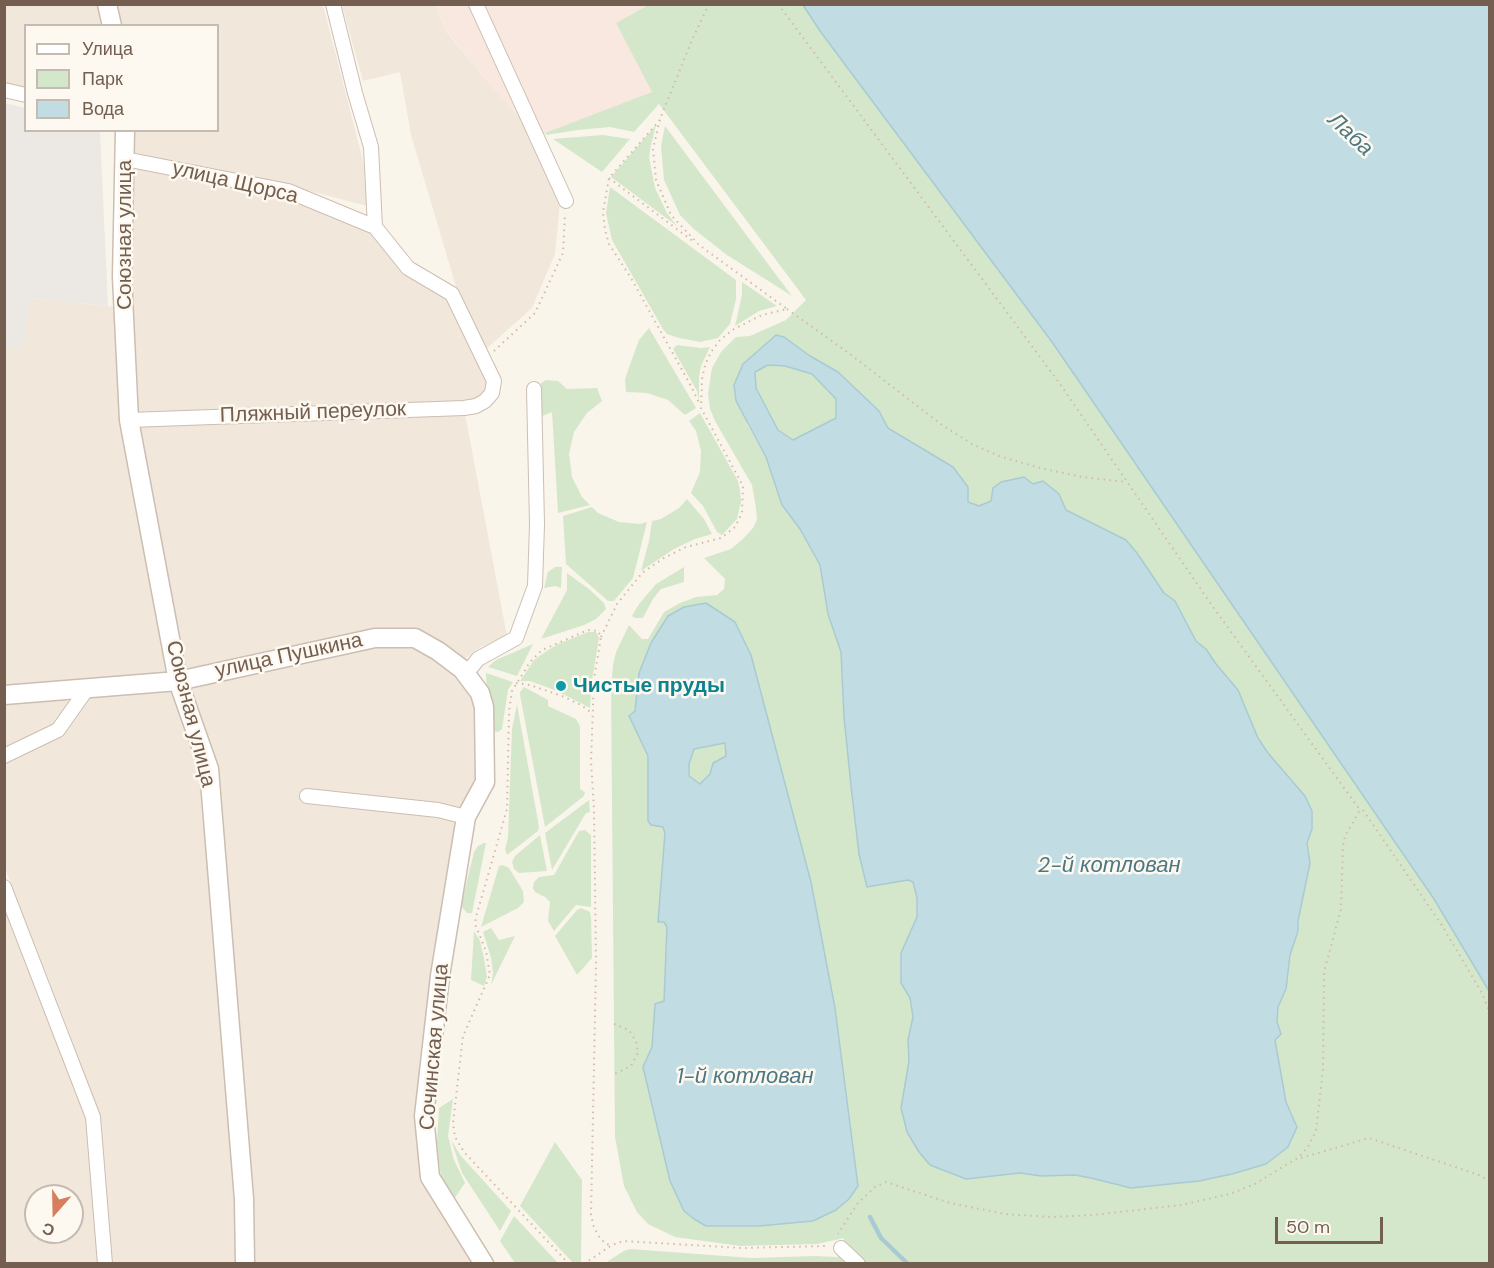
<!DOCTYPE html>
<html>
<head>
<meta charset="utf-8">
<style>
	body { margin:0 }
	#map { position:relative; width:1494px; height:1268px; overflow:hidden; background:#faf5eb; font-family:"DM Sans",sans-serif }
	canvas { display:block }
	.frame { position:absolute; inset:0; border:6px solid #735e50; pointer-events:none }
	.legend { position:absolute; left:24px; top:24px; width:195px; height:108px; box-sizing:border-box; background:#fdf9f1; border:2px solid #c6bbb1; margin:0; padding:8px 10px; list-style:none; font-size:18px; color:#735e50 }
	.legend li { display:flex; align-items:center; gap:12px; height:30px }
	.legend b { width:30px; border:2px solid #c6bbb1 }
	.north { position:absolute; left:24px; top:1184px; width:60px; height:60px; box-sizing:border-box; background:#fdf9f1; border:2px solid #c6bbb1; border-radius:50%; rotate:200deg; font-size:16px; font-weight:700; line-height:24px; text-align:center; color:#735e50 }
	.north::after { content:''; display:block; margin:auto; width:21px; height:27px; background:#d67e5e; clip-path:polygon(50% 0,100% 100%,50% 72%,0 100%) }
	.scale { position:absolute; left:1275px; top:1217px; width:108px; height:27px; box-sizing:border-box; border:3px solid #735e50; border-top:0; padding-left:8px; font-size:18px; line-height:21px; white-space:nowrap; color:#735e50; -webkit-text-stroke:4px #fdf9f1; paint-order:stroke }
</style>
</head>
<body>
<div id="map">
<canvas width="1494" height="1268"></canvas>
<div class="frame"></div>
<ul class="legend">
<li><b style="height:8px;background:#fff"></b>Улица</li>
<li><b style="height:16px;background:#d5e7ca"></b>Парк</li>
<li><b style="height:16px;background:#c1dce2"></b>Вода</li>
</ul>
<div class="north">С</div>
<div class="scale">50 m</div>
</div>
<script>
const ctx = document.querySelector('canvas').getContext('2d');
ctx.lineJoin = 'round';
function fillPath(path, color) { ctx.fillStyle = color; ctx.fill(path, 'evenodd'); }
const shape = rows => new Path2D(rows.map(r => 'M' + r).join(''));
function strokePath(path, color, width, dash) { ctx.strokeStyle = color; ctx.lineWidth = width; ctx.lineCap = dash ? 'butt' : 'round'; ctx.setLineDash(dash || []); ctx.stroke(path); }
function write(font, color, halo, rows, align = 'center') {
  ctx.font = font + ' "DM Sans",sans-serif'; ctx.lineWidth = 5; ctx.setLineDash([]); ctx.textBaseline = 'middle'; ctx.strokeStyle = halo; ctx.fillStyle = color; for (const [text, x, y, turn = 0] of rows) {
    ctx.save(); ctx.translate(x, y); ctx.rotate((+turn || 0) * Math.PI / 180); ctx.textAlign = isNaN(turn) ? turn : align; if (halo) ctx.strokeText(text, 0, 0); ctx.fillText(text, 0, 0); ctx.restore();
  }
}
fillPath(shape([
	[4,5,101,5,107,25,26,26,25,88,5,84],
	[113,5,323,5,363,161,367,206,291,186,133,155,134,131,218,130,218,26,119,25],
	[342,5,436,5,445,30,486,80,526,125,560,203,555,254,532,308,485,350,459,297,411,135,400,72,363,81],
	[131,166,288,198,373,234,448,299,489,380,488,391,472,403,135,415,128,279],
	[31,298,116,307,170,676,5,689,5,347,22,348],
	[465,414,507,636,481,647,463,660,416,634,181,675,137,427],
	[376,642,413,642,453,668,481,709,483,780,455,827,449,858,419,1118,423,1180,477,1263,250,1263,216,767,183,684],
	[174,689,202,769,239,1200,239,1263,112,1263,100,1127,73,1042,5,868,5,762,62,734,92,694],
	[57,695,70,702,51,730,5,751,5,699],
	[4,903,61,1049,88,1126,99,1263,5,1263],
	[36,1196,72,1196,72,1232,36,1232]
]), '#f1e7da');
fillPath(shape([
	[436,5,648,5,616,23,653,92,533,138,526,125,486,80,445,29]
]), '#f9e8e0');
fillPath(shape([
	[5,103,25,108,26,130,100,131,108,306,31,298,22,349,5,347]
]), '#ece8e3');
fillPath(shape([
	[648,5,803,5,820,31,1052,342,1434,899,1489,991,1489,1263,605,1263,624,1251,630,1249,752,1258,815,1256,838,1257,844,1238,817,1244,740,1246,675,1237,648,1224,637,1212,624,1186,615,1137,611,690,613,665,616,652,629,625,642,639,648,639,664,612,680,603,696,597,717,595,724,589,725,579,704,558,731,549,743,539,753,528,757,520,756,508,752,485,715,421,710,409,708,394,712,368,721,352,736,337,750,336,786,320,806,300,659,104,634,132,610,127,578,130,546,135,545,133,652,92,616,23],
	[757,350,810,356,838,372,879,411,888,427,914,443,968,502,979,506,992,501,993,488,1033,484,1059,494,1066,510,1126,540,1137,553,1164,593,1175,601,1196,641,1206,649,1216,664,1238,690,1258,738,1268,753,1305,796,1312,829,1307,843,1310,863,1298,921,1298,931,1290,955,1286,989,1278,1007,1277,1022,1281,1033,1275,1040,1286,1102,1297,1127,1160,1184,1131,1188,1091,1178,1075,1175,1041,1176,1020,1173,966,1179,930,1165,901,1108,909,1061,908,1040,913,1017,910,998,901,983,901,953,917,917,917,898,913,882,908,880,867,886,859,854,851,786,844,717,841,652,828,614,820,565,800,529,782,505,766,457,747,424],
	[735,622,751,655,811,882,835,1008,858,1186,849,1199,836,1210,813,1221,759,1226,706,1226,670,1181,643,1067,652,1047,655,1004,664,1001,667,927,664,922,658,921,665,832,663,827,648,821,648,756,629,716,635,711,639,673,651,643],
	[656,125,651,145,649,157,655,188,667,213,677,226,611,177],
	[665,126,792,296,727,255,695,230,680,215,664,180,661,146],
	[603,135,630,139,602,172,553,139],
	[610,187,736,280,736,299,730,324,718,338,700,342,679,338,667,334,663,329,612,240,606,213],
	[742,282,777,306,759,311,735,326,742,295],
	[649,328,696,408,685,415,668,400,647,393,626,392,625,379,631,362,639,340],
	[677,345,701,348,710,347,701,366,699,377,699,401,697,391,673,349],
	[768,365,785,366,812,374,836,399,836,418,793,440,778,430,756,388,755,372],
	[546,380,558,381,567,389,597,388,602,401,587,413,574,432,569,454,572,477,582,497,590,505,558,513,552,412,542,416,541,383],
	[700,413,738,481,740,491,741,502,737,519,722,535,717,532,703,506,691,493,700,472,701,451,696,431,689,421],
	[687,499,704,519,712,534,695,539,674,549,641,571,649,541,652,521,661,519,679,508],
	[592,507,598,513,619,522,640,524,647,522,633,578,614,601,608,601,566,564,563,516],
	[555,567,562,567,561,588,555,586,544,588,548,572],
	[684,567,684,582,661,589,653,599,643,618,635,618,632,616,639,604,656,584],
	[567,573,589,589,604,603,606,609,596,619,584,625,541,639,567,590],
	[588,632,596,632,599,638,592,680,590,708,557,691,530,681,520,681,534,660,545,652,558,644],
	[533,644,517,676,488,667,496,660],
	[486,673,513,682,508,690,502,729,498,732,492,731,488,724],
	[524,687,548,700,548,706,576,719,580,726,580,789,585,792,584,796,545,827,520,695,520,692],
	[517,704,539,827,538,831,507,855,505,849,508,837,512,729],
	[725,743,726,756,713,763,710,774,700,784,688,776,689,764,694,749],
	[589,800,590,812,586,813,552,870,545,833],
	[585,830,591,835,591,907,576,905,554,931,548,921,550,902,545,897,535,892,533,888,534,882,539,877,554,875,579,831],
	[540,835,547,871,519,873,514,869,512,862,515,856],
	[484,843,486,843,472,913,467,913,461,906,474,852,478,846],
	[503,865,509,868,523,891,524,902,518,908,481,927,499,866],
	[581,908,590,912,591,917,592,958,577,975,555,936,577,910],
	[491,928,499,940,515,936,491,985,493,973,491,958,483,932],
	[474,931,480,941,484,958,487,977,484,986,471,980],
	[453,1099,448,1136,454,1160,465,1183,454,1199,443,1182,440,1171,437,1142,439,1108],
	[451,1140,461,1156,511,1211,500,1231,462,1173],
	[555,1142,582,1180,581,1262,578,1263,573,1263,520,1206],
	[514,1216,558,1263,515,1263,500,1241]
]), '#d5e7ca');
const water = shape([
	[803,5,1489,5,1489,991,1434,899,1052,342,820,31,803,5],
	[776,335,784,337,810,356,838,372,879,411,888,428,953,467,968,487,968,502,979,506,991,501,993,488,1001,482,1024,477,1033,484,1043,481,1059,494,1066,510,1126,540,1137,553,1164,593,1175,601,1196,641,1206,649,1216,664,1238,690,1258,738,1268,753,1305,796,1312,811,1312,829,1307,843,1310,863,1298,921,1298,931,1290,955,1286,989,1278,1007,1277,1022,1281,1034,1275,1040,1286,1102,1297,1127,1288,1147,1266,1164,1232,1174,1199,1181,1131,1188,1091,1178,1075,1175,1041,1176,1020,1173,966,1179,930,1165,919,1152,907,1132,901,1108,909,1061,908,1040,913,1017,910,998,901,983,901,953,917,917,917,898,913,882,908,880,867,887,859,854,851,786,844,717,841,652,828,614,820,565,800,529,782,505,766,457,736,401,734,385,743,364,776,335],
	[768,365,785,366,812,374,836,399,836,418,793,440,778,430,756,388,755,372,768,365],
	[706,603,735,622,751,655,811,882,835,1008,858,1186,849,1199,836,1210,813,1221,759,1226,706,1226,694,1219,684,1211,670,1181,643,1067,652,1047,655,1004,664,1001,667,927,664,922,658,922,665,833,663,827,651,825,648,821,648,756,629,716,635,711,639,673,651,643,668,616,684,607,706,603],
	[725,743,726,756,713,763,710,774,700,784,689,776,689,764,694,749,725,743]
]);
fillPath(water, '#c1dce2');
strokePath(water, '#a8cbd3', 1.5);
strokePath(shape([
	[870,1217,881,1238,908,1264]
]), '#a8cbd3', 4.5);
const minor = shape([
	[333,4,355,93,371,147,375,227],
	[476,4,566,201],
	[4,90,26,95],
	[125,159,288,191,375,227,408,268,452,294,494,381,492,393,485,401,476,406,464,408,129,420],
	[466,674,478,659,516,638,535,586,537,524,534,389],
	[4,756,58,730,87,689],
	[307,796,438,810,466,817],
	[4,887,93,1117,105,1264],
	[841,1248,858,1264]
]);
const tertiary = shape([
	[107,4,112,26],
	[125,130,122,277,129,420,178,681,209,769,244,1199,245,1264],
	[4,695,178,681,375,638,415,638,438,651,462,669,480,693,484,707,485,782,466,817,440,976,424,1116,430,1177,484,1264]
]);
strokePath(minor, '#ccbeb1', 16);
strokePath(tertiary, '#ccbeb1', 21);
strokePath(shape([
	[778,4,1060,384,1213,607,1360,810,1345,836,1343,846,1341,909,1324,972,1323,1069,1316,1131,1308,1147,1299,1157,1255,1184,1230,1194,1181,1205,1093,1215,1051,1217,1005,1214,950,1203,886,1182,875,1187,857,1204,838,1234],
	[660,120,609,178,603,212,605,230,609,244,631,278,691,386,700,405],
	[609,178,694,242],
	[787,309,850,354,942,425,972,444,999,456,1040,468,1082,477,1127,482],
	[494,351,535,313,563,253,565,213],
	[601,637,617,604,642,573,664,558,686,547,721,538,735,527,742,513,743,486,701,408,702,379,705,365,711,352,720,340,734,329,762,315,787,309,699,245,671,215,656,180,653,149,660,119,692,40,709,4],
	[516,683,530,685,562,696,581,705,593,714],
	[1363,810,1441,924,1482,993,1490,1013],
	[614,1024,629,1030,636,1041,638,1053,631,1066,614,1074],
	[1301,1158,1369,1138,1479,1175,1490,1181],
	[569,1264,464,1152,455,1137,453,1123,463,1036,490,975,486,951,475,924,476,917,507,809,509,712,512,691,530,662,542,650,588,630,598,631,601,637,594,679,591,761,594,809,596,964,591,1215,594,1228,600,1238,606,1244,612,1245],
	[584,1264,612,1245,623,1241,742,1248,826,1246]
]), '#d2baa8', 2, [1.5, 4.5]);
strokePath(minor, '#fff', 14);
strokePath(tertiary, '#fff', 18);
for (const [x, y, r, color] of [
	[561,686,6,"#0f9aa8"]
]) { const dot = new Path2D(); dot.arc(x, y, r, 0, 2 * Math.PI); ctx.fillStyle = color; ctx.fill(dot); strokePath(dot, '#fdf9f1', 2); }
write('21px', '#735e50', '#fdf9f1', [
	["улица Щорса",235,183,13],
	["Союзная улица",125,235,-90],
	["Пляжный переулок",313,413,-2],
	["улица Пушкина",289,656,-12],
	["Союзная улица",190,714,76],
	["Сочинская улица",435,1047,-85]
]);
write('bold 21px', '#0d838f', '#fdf9f1', [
	["Чистые пруды",573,686]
], 'left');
write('italic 22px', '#4c7883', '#fdf9f1', [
	["Лаба",1350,135,43],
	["2-й котлован",1109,866],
	["1-й котлован",745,1077]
]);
</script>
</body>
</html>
